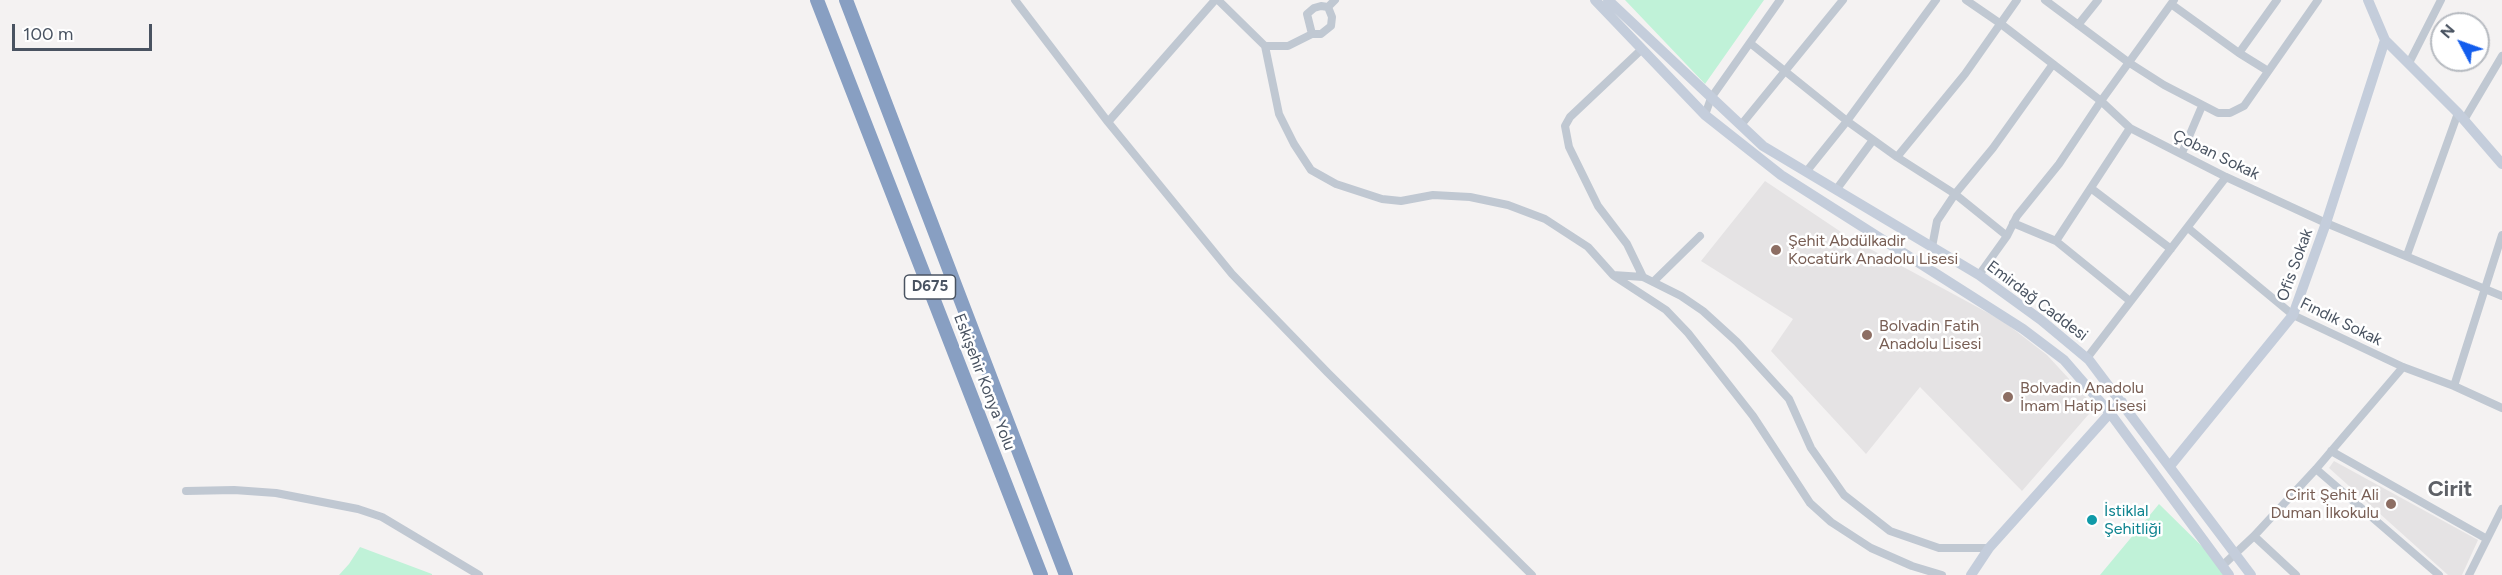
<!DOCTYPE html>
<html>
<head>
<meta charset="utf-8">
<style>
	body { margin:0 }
	#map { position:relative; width:2502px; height:575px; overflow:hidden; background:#f4f2f2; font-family:Figtree,sans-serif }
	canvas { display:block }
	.north { position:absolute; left:2430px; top:12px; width:60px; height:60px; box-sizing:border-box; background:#fff; border:2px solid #b6bac0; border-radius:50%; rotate:311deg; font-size:16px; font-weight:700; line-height:24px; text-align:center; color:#495361 }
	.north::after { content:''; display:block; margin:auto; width:21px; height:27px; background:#135ded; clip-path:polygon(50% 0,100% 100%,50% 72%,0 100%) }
	.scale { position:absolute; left:12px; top:24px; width:140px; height:27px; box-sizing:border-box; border:3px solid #495361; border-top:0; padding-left:8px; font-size:18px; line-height:21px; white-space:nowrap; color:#495361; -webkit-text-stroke:4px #fff; paint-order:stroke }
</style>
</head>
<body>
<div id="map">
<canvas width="2502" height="575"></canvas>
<div class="north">N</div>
<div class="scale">100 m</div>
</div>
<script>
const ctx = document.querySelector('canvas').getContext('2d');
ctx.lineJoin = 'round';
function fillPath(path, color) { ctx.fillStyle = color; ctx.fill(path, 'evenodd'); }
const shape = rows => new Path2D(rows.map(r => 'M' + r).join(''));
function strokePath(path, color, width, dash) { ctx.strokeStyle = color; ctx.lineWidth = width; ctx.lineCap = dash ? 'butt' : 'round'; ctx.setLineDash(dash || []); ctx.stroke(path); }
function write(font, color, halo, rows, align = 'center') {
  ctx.font = font + ' Figtree,sans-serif'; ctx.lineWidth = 5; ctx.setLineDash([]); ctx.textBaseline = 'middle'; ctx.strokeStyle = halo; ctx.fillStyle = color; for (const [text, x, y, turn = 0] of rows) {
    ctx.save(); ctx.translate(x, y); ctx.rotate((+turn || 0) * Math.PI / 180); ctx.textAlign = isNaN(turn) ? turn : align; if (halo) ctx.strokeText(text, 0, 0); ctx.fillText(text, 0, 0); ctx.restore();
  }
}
fillPath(shape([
	[1765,181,1850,238,2003,321,2047,355,2095,407,2022,491,1920,387,1866,454,1771,351,1793,319,1701,261],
	[2334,461,2478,540,2462,575,2448,575,2329,468]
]), '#e5e3e4');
fillPath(shape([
	[1625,0,1764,0,1705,84],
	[2159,504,2222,566,2230,575,2100,575],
	[360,547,432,574,432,575,339,575,349,564]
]), '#c0f2d8');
strokePath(shape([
	[1015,0,1108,122,1232,274,1328,373,1532,575],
	[1218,0,1265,46,1279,114,1294,144,1311,170,1336,184,1382,199,1401,201,1433,195,1470,197,1508,205,1545,219,1588,247,1613,275,1643,277,1681,296,1703,311,1737,342,1789,399,1811,448,1844,495,1890,531,1939,548,1989,548],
	[1966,0,2001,24,2101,101,2130,128,2226,177,2326,223,2502,296],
	[2045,0,2128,62,2164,85,2218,113,2230,113,2244,106,2318,0],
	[2171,4,2239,53,2268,71],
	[2078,25,2098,0],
	[1312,34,1307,14,1314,8,1321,6,1328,7],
	[1750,43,1847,121,1897,157,1955,194,2007,236],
	[1265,46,1288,46,1312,34,1321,34,1331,26,1332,17,1328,7,1335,0],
	[1642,49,1570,117,1565,126,1569,147,1598,206,1627,244,1643,277],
	[2239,53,2277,0],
	[2409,63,2441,0],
	[1705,115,1711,98,1780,0],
	[2464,120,2502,56],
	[1108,122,1215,0],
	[1741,125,1843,0],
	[2182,153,2202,106],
	[1897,157,1965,74,2017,0],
	[1806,172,1847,121,1936,0],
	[2092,189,2171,249],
	[1836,190,1873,140],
	[2013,223,2056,241,2130,301],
	[2188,228,2293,315,2403,367,2454,386,2502,408],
	[2056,241,2130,128],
	[1932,247,1937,221,1955,194,1993,148,2053,64],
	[2407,255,2458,113],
	[1979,275,2007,236,2017,216,2059,164,2101,101,2174,0],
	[1614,276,1666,310,1688,333,1753,416,1810,503,1831,522,1871,548,1912,566,1942,575],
	[1653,282,1700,236],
	[2087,358,2226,177],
	[2454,386,2502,235],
	[2331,451,2487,539],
	[2316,469,2439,575],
	[186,491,234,490,276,493,358,509,382,517,479,575],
	[2254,536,2296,575],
	[2222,566,2254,536,2316,469,2403,367],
	[2469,575,2502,509]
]), '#c0c8d2', 8);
strokePath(shape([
	[1595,0,1705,115,1781,175,2023,329,2064,360,2110,413,2229,575],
	[1608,0,1763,146,1979,275,2041,320,2089,360,2251,575],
	[2368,0,2385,40,2458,113,2502,164],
	[2170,466,2293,315,2326,223,2385,40],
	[1971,575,1989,548,2110,413,2122,402]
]), '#c4cddb', 10);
strokePath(shape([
	[817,0,1041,575],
	[846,0,1066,575]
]), '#889fc2', 14);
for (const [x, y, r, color] of [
	[1776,250,6,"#8d6e63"],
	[1867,335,6,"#8d6e63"],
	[2008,397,6,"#8d6e63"],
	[2391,504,6,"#8d6e63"],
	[2092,520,6,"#0f9aa8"]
]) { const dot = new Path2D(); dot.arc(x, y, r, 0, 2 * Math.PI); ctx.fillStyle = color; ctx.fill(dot); strokePath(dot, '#fff', 2); }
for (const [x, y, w] of [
	[930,287,51]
]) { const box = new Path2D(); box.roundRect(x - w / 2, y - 12, w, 24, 4.5); ctx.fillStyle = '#fff'; ctx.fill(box); strokePath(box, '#495361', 1.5); }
write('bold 15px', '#495361', null, [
	["D675",930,287]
]);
write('16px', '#495361', '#fff', [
	["Çoban Sokak",2216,155,26],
	["Ofis Sokak",2295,265,-70],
	["Emirdağ Caddesi",2037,301,37],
	["Fındık Sokak",2341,322,26],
	["Eskişehir Konya Yolu",984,382,69]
]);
write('16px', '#785e54', '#fff', [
	["Şehit Abdülkadir",1788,241],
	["Kocatürk Anadolu Lisesi",1788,259],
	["Bolvadin Fatih",1879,326],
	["Anadolu Lisesi",1879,344],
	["Bolvadin Anadolu",2020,388],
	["İmam Hatip Lisesi",2020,406],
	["Cirit Şehit Ali",2379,495,"right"],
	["Duman İlkokulu",2379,513,"right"]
], 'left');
write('16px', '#0d838f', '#fff', [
	["İstiklal",2104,511],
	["Şehitliği",2104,529]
], 'left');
write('bold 22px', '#5e6167', '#fff', [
	["Cirit",2450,490]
]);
</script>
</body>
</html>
